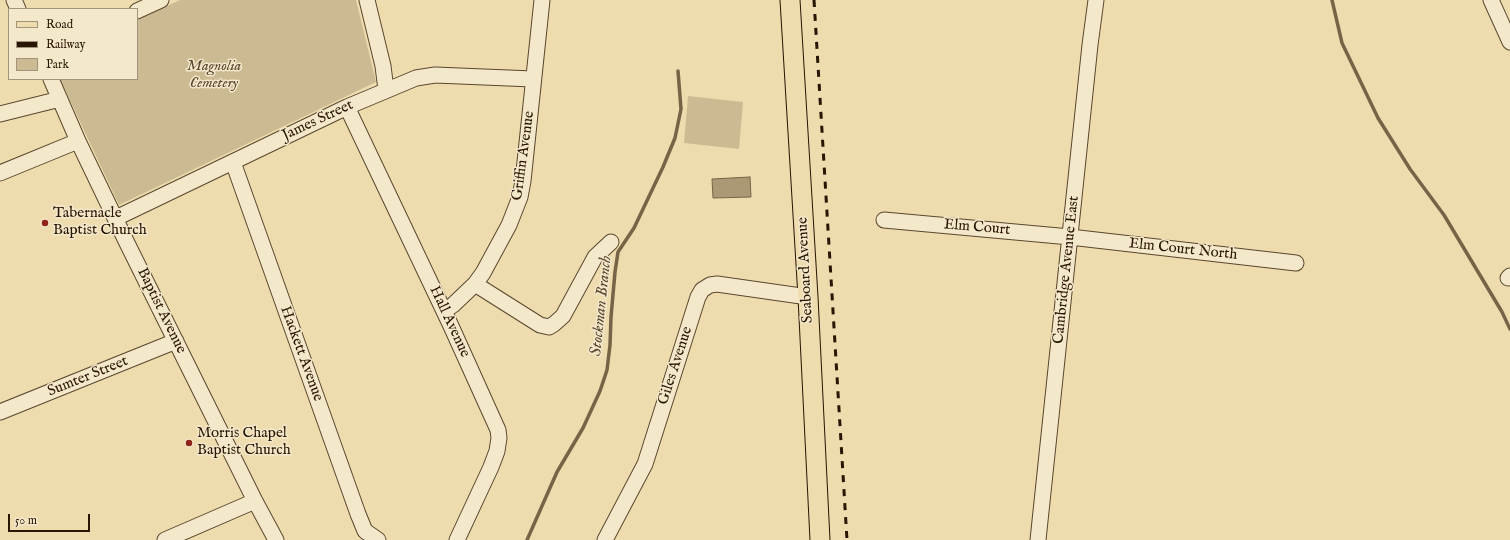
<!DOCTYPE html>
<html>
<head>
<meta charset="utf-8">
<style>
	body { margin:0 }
	#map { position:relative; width:1510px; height:540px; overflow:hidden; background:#eedcaf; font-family:"IM FELL English",serif }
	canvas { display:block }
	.legend { position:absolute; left:8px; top:8px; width:130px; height:72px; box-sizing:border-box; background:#f4e8cb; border:1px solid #a2947b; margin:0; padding:5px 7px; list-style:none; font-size:12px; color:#281502 }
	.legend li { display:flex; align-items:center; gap:8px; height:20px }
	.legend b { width:20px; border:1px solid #a2947b }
	.scale { position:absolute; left:8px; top:514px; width:82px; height:18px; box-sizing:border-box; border:2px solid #281502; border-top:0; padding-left:5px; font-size:12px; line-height:14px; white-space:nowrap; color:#281502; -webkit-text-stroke:3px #f4e8cb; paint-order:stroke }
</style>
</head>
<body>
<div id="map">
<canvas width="1510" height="540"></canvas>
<ul class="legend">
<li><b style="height:5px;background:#eedcaf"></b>Road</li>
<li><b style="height:5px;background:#281502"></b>Railway</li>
<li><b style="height:11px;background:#ccba92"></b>Park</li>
</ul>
<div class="scale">50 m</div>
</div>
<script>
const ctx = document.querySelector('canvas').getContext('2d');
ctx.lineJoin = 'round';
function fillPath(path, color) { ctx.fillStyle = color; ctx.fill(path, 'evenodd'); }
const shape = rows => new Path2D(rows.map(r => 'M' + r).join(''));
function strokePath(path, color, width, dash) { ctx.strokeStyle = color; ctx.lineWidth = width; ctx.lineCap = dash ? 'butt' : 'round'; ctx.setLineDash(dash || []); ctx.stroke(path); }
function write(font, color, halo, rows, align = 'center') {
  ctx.font = font + ' "IM FELL English",serif'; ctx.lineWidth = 3; ctx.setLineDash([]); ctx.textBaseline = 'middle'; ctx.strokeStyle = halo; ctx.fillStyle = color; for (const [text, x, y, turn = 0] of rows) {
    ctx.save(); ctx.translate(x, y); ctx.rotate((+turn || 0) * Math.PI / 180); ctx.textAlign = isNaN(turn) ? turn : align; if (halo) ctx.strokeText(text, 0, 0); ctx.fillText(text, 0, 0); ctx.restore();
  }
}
fillPath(shape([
	[180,0,356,0,376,82,119,205,60,79,137,79,137,20],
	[688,96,743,102,739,149,684,143]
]), '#ccba92');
const water = shape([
	[750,177,751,197,713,198,712,179,750,177]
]);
fillPath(water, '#ab9874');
strokePath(water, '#776446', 1);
strokePath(shape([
	[1332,0,1342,43,1378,118,1410,169,1444,215,1502,312,1510,329],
	[527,540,557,472,583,428,600,391,607,370,610,345,611,317,615,272,618,252,634,228,663,167,675,138,681,109,678,71]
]), '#776446', 3.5);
const minor = shape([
	[14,0,18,9],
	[367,0,383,66,386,90],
	[1491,0,1510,42],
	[137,11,161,0],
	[51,79,78,141,126,241,255,501,276,540],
	[347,107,451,326,498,430,499,438,497,451,491,467,457,540],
	[0,114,60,99],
	[233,162,358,514,365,531,378,540],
	[0,173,78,141],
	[116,218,347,107,416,78,435,75,533,79],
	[884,220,1070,237,1296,263],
	[1508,278,1510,276],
	[475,284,540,325,549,327,554,324,563,316,595,257,611,242],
	[444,311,453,305,475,284,483,273,509,225,520,197,523,181,542,0],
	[0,412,176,341],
	[165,540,255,501],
	[605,540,645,464,698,297,702,290,710,285,717,284,808,297],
	[1038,540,1090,45,1096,0]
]);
const major = shape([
	[790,0,808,297,820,540]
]);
strokePath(minor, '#5a472d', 17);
strokePath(major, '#281502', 21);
strokePath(minor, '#f4e8cb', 15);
strokePath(major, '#eedcaf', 19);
strokePath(shape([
	[814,0,847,540]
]), '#281502', 3, [7, 7]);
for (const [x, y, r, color] of [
	[45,223,4,"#8f2418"],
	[189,443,4,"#8f2418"]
]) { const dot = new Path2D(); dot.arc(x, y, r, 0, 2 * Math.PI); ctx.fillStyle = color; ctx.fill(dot); strokePath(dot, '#f4e8cb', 1.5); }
write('italic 15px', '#59472d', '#f4e8cb', [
	["Magnolia",214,67],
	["Cemetery",214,84]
]);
write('15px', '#281502', '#f4e8cb', [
	["James Street",318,121,-25],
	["Griffin Avenue",524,156,-82],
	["Elm Court",977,228,5],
	["Elm Court North",1183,250,6],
	["Seaboard Avenue",806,270,-93],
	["Cambridge Avenue East",1067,270,-84],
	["Baptist Avenue",161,311,64],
	["Hall Avenue",449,322,65],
	["Hackett Avenue",301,354,70],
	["Giles Avenue",676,366,-72],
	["Sumter Street",88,377,-22]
]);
write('15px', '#281502', '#f4e8cb', [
	["Tabernacle",53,214],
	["Baptist Church",53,231],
	["Morris Chapel",197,434],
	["Baptist Church",197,451]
], 'left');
write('italic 16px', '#5c4930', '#f4e8cb', [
	["Stockman Branch",602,306,-84]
]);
</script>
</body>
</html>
